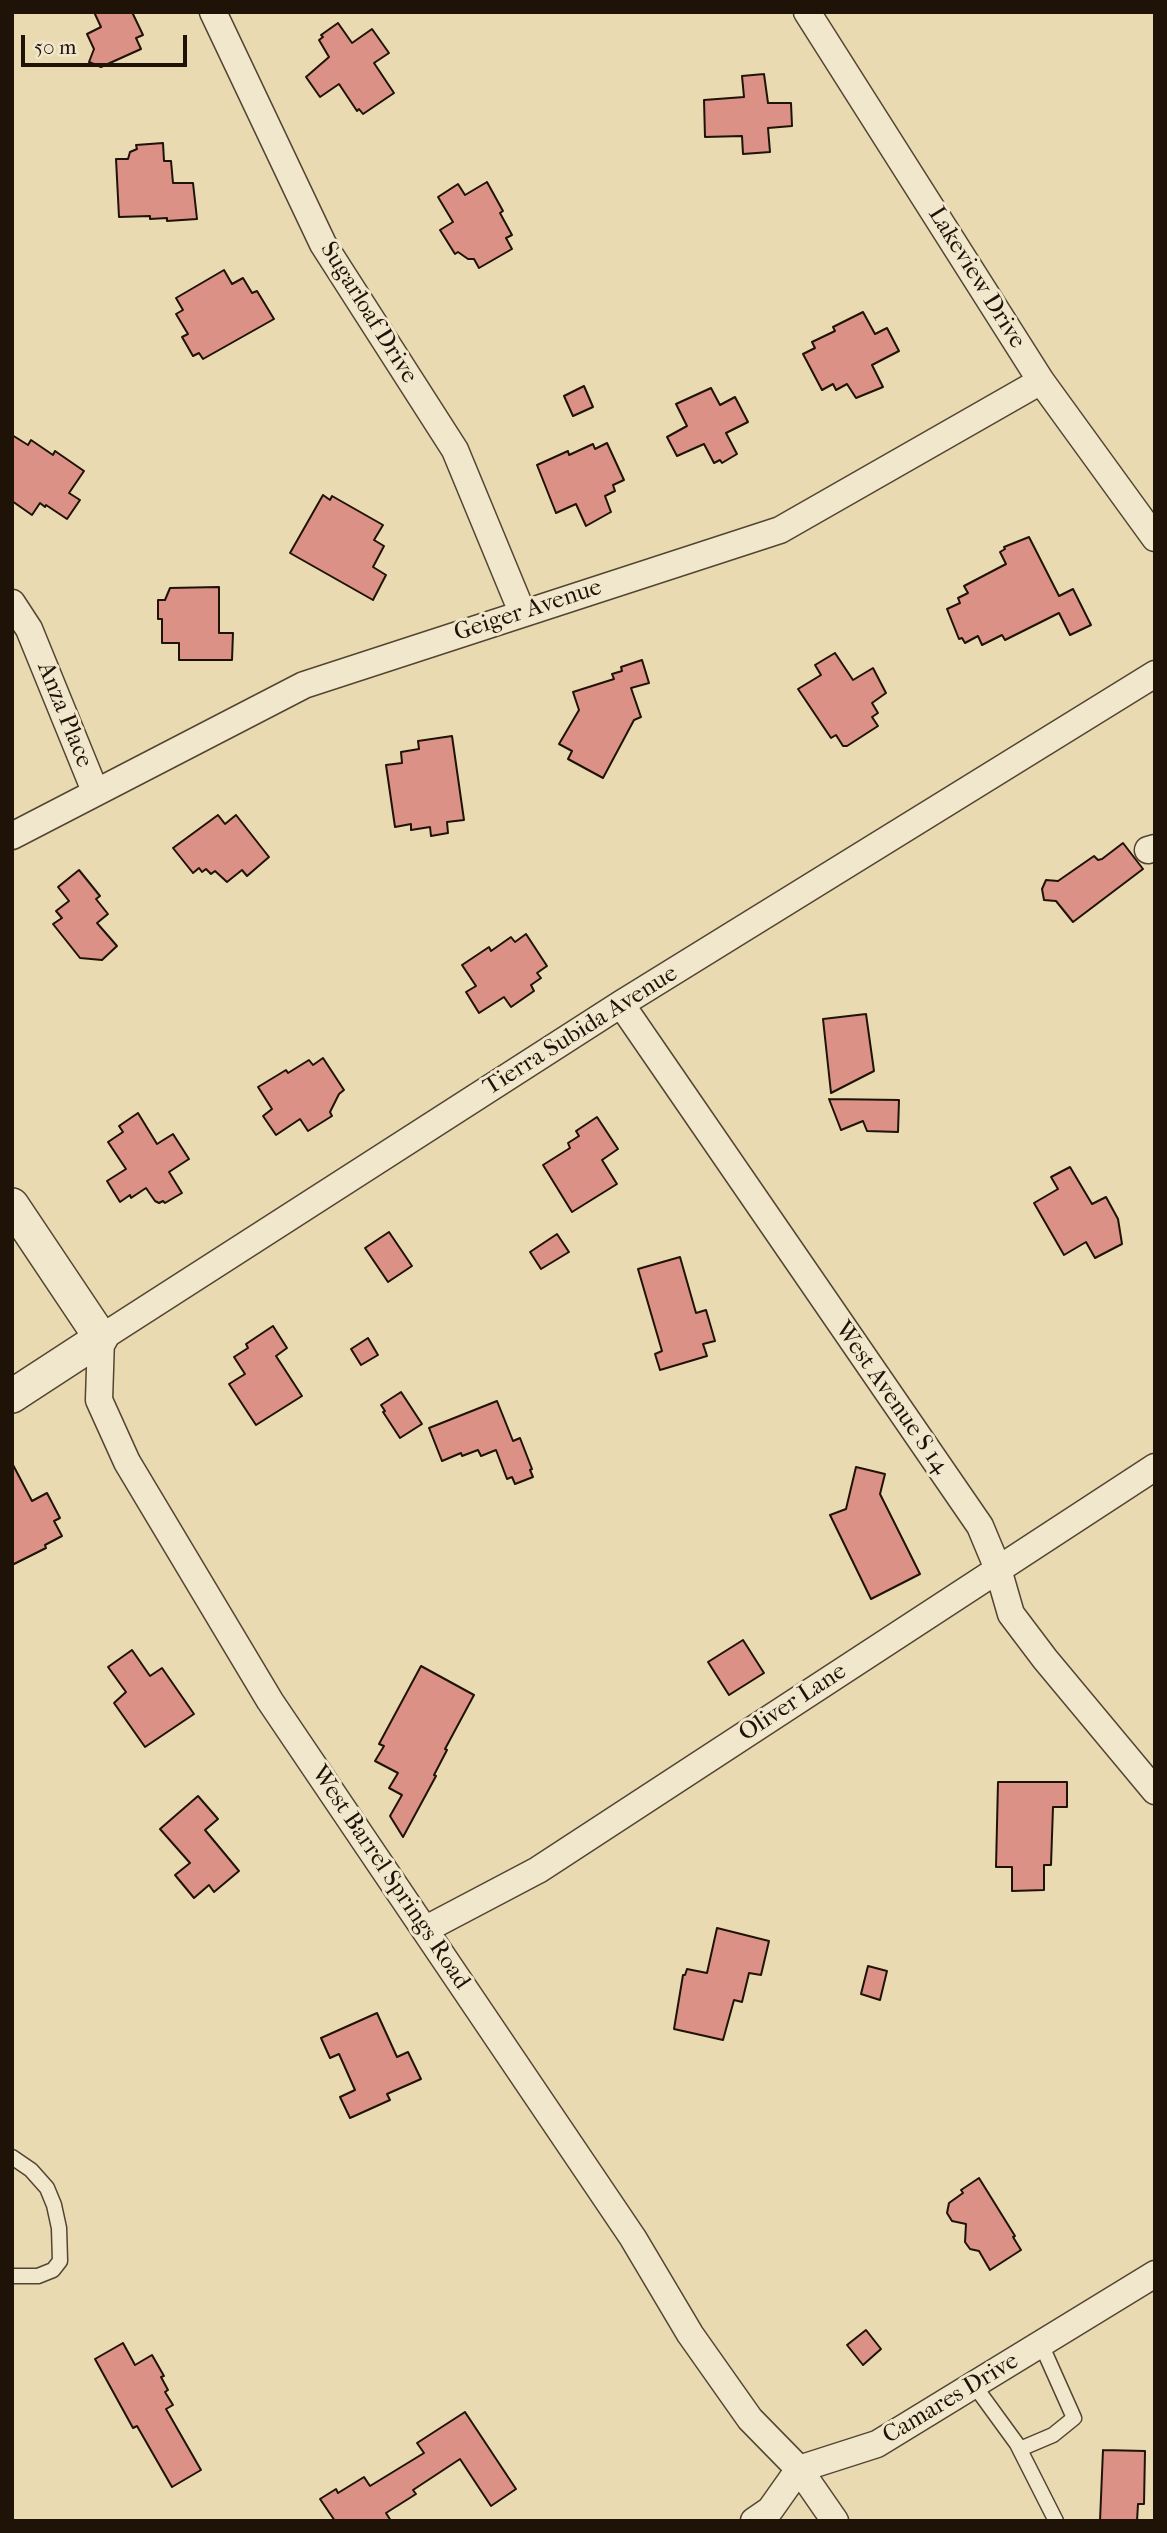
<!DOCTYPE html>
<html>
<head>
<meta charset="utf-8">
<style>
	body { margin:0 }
	#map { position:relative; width:1167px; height:2533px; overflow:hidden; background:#e9dab1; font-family:"IM FELL French Canon",serif }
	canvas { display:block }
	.frame { position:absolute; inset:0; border:14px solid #1f1307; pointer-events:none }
	.scale { position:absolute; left:21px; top:35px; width:166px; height:32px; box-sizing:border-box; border:4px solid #1f1307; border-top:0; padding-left:9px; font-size:21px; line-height:24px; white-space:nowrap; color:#1f1307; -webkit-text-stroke:5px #f1e7cc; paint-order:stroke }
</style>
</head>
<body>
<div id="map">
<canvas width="1167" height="2533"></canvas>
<div class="frame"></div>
<div class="scale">50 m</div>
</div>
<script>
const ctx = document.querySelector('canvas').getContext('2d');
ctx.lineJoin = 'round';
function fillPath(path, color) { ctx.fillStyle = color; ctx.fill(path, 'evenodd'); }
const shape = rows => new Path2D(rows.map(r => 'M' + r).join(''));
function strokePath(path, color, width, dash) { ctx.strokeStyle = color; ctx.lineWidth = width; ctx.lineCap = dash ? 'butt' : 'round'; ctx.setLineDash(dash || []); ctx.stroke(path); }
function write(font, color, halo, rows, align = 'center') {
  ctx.font = font + ' "IM FELL French Canon",serif'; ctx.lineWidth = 6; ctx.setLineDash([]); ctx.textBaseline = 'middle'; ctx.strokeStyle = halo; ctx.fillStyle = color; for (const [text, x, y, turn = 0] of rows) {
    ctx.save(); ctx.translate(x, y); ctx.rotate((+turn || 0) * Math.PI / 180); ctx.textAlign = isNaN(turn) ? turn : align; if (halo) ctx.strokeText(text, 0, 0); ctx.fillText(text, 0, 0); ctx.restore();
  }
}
const building = shape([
	[94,12,132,12,143,35,136,38,141,49,101,67,89,62,94,49,87,34,101,27,94,12],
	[338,23,352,43,372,29,389,53,374,63,394,93,363,114,359,109,357,111,339,84,320,97,306,77,329,57,319,40,323,37,321,35,338,23],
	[764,74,768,103,791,103,792,126,768,128,770,152,743,154,742,136,705,137,704,100,744,97,742,76,764,74],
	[163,143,164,161,171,161,173,183,193,183,197,219,167,221,167,218,150,219,150,216,119,217,116,159,128,159,130,152,137,149,136,145,163,143],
	[487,182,503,211,500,213,512,235,506,238,512,249,479,268,474,259,468,259,458,252,455,254,440,230,453,222,438,197,458,184,465,195,487,182],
	[224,270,232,284,243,278,252,293,257,291,274,319,203,359,199,353,193,356,182,337,188,334,176,314,183,310,176,298,224,270],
	[863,312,875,334,887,328,899,351,872,365,883,387,856,398,847,384,836,390,833,384,822,390,803,354,815,348,812,342,835,331,833,327,863,312],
	[584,386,593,407,573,416,564,396,584,386],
	[711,388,720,405,735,397,748,422,726,433,737,454,722,463,720,460,714,463,704,444,677,456,667,437,687,426,676,404,711,388],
	[12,435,28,445,31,440,53,455,55,451,84,471,69,493,80,500,67,519,46,505,45,507,40,503,32,515,12,501,12,435],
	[607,443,624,480,613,485,615,491,605,496,611,512,586,526,576,504,556,513,537,465,568,451,569,455,593,444,595,449,607,443],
	[323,495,330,500,332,496,383,525,374,540,384,546,373,567,386,575,373,600,290,553,323,495],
	[1029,537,1059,596,1073,589,1091,625,1070,635,1059,613,1005,640,1002,635,982,645,978,636,965,643,962,638,959,639,947,609,960,603,958,598,968,593,964,586,1006,564,1000,552,1005,549,1004,547,1029,537],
	[219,587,219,633,233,633,232,660,179,660,179,643,162,643,162,619,158,619,158,600,165,600,170,588,219,587],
	[835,653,853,680,873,668,886,693,872,703,878,713,872,717,878,726,847,746,843,746,836,735,831,738,798,689,821,675,815,665,835,653],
	[642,660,649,683,631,688,641,717,634,720,603,778,568,759,572,751,559,744,579,710,573,692,614,679,612,674,622,671,621,667,642,660],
	[452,736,464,820,447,822,448,833,431,836,430,827,411,830,411,824,395,827,386,765,402,763,401,752,419,749,418,741,452,736],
	[218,815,225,824,236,815,269,857,247,876,242,870,227,882,215,871,211,874,206,869,202,872,199,868,193,873,173,848,218,815],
	[1123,843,1143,869,1073,922,1056,901,1044,900,1042,889,1046,880,1058,881,1094,856,1098,860,1102,859,1123,843],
	[79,870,100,896,96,899,108,914,97,923,117,946,102,960,80,958,53,924,62,918,56,911,69,901,58,887,79,870],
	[526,934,547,966,537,973,541,978,531,985,534,991,511,1007,504,997,479,1013,466,992,476,986,462,965,489,947,491,951,511,937,515,942,526,934],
	[866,1014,874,1071,831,1093,823,1019,866,1014],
	[323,1058,344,1090,339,1094,330,1112,332,1116,308,1131,300,1119,276,1135,263,1116,272,1109,258,1087,286,1070,288,1073,309,1060,313,1065,323,1058],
	[829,1099,899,1100,898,1132,867,1131,863,1121,841,1130,829,1099],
	[138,1113,157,1144,173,1134,189,1159,169,1172,182,1193,165,1203,163,1201,159,1203,155,1201,146,1188,131,1198,130,1195,120,1202,107,1181,126,1169,108,1142,123,1132,119,1126,138,1113],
	[597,1117,618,1149,602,1160,617,1184,572,1212,543,1165,570,1148,568,1143,579,1136,576,1131,597,1117],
	[1070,1167,1092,1204,1106,1197,1118,1219,1122,1244,1095,1258,1086,1242,1064,1255,1034,1203,1058,1189,1051,1177,1070,1167],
	[389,1232,412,1266,388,1282,365,1248,389,1232],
	[557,1234,569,1252,541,1269,530,1252,557,1234],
	[680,1257,696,1313,706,1310,715,1341,703,1344,707,1356,660,1370,655,1354,662,1351,638,1269,680,1257],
	[273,1326,287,1348,276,1356,302,1396,256,1425,229,1384,245,1374,234,1357,248,1348,246,1344,273,1326],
	[368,1338,378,1355,361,1365,351,1349,368,1338],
	[401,1392,422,1424,400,1438,383,1412,385,1411,381,1405,401,1392],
	[497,1401,513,1441,520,1438,532,1469,530,1470,533,1477,515,1484,512,1477,507,1479,496,1450,481,1456,478,1450,462,1456,461,1453,442,1461,429,1428,497,1401],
	[12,1463,32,1501,47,1493,60,1518,54,1521,62,1536,45,1545,46,1548,12,1565,12,1463],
	[856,1467,885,1474,880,1494,920,1574,871,1599,830,1515,846,1509,856,1467],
	[743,1640,764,1673,729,1695,708,1662,743,1640],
	[132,1650,150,1676,162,1668,194,1714,145,1747,114,1703,126,1692,108,1667,132,1650],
	[421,1666,474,1695,445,1749,447,1750,434,1775,436,1776,403,1837,390,1816,402,1795,389,1788,398,1773,375,1761,384,1746,379,1744,421,1666],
	[998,1782,1067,1782,1067,1807,1053,1807,1051,1865,1044,1865,1044,1890,1012,1891,1012,1867,996,1867,998,1782],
	[198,1796,218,1819,205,1830,239,1871,214,1892,209,1885,194,1898,175,1875,190,1863,160,1829,198,1796],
	[717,1928,769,1941,761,1975,749,1973,742,2002,734,2000,723,2040,674,2029,683,1975,685,1975,687,1969,707,1973,717,1928],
	[868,1966,887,1971,880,2000,861,1994,868,1966],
	[377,2013,397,2057,408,2052,421,2079,387,2094,390,2100,350,2118,340,2097,355,2090,339,2054,330,2058,321,2038,377,2013],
	[979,2178,1015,2236,1013,2237,1021,2250,990,2270,979,2251,970,2249,965,2242,966,2224,952,2221,947,2213,949,2203,963,2193,961,2190,979,2178],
	[866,2330,881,2349,863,2365,847,2345,866,2330],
	[123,2343,135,2365,152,2355,164,2376,161,2377,168,2390,165,2392,173,2405,166,2409,201,2470,172,2487,137,2426,133,2428,95,2359,123,2343],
	[465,2412,516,2489,491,2506,460,2459,413,2490,416,2494,386,2513,391,2521,335,2521,320,2499,336,2489,338,2493,364,2477,370,2486,424,2453,417,2443,465,2412],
	[1103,2450,1145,2451,1144,2504,1138,2504,1137,2521,1100,2521,1103,2450]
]);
fillPath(building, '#db9186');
strokePath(building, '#1f1307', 2);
const service = shape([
	[12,2157,31,2170,47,2188,54,2205,59,2228,60,2261,53,2270,38,2276,12,2276],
	[974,2385,1017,2444,1056,2521],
	[1020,2449,1053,2435,1074,2418,1041,2344]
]);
const minor = shape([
	[213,12,323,244,455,450,522,612],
	[807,12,1041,381,1155,538],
	[12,603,29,629,95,791],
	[12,836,304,685,780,530,1041,381],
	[1148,850,1155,848],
	[621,1004,980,1526,998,1569,1011,1614,1045,1659,1155,1791],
	[426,1929,538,1870,1155,1467],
	[754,2521,770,2510,799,2469,877,2444,1155,2274],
	[835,2521,799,2469,750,2419,690,2334,633,2238,270,1701,127,1462,99,1400,101,1338,621,1004,1155,674]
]);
const tertiary = shape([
	[12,1205,101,1338,12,1396]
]);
strokePath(service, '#524532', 17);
strokePath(minor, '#524532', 29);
strokePath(tertiary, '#524532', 36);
strokePath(service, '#f1e7cc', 14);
strokePath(minor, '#f1e7cc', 26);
strokePath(tertiary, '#f1e7cc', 33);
write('24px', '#1f1307', '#f1e7cc', [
	["Lakeview Drive",976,278,58],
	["Sugarloaf Drive",368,313,58],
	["Geiger Avenue",528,611,-18],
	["Anza Place",64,715,68],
	["Tierra Subida Avenue",581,1031,-32],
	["West Avenue S 14",891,1398,55],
	["Oliver Lane",793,1703,-33],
	["West Barrel Springs Road",390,1878,56],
	["Camares Drive",951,2399,-31]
]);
</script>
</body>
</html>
